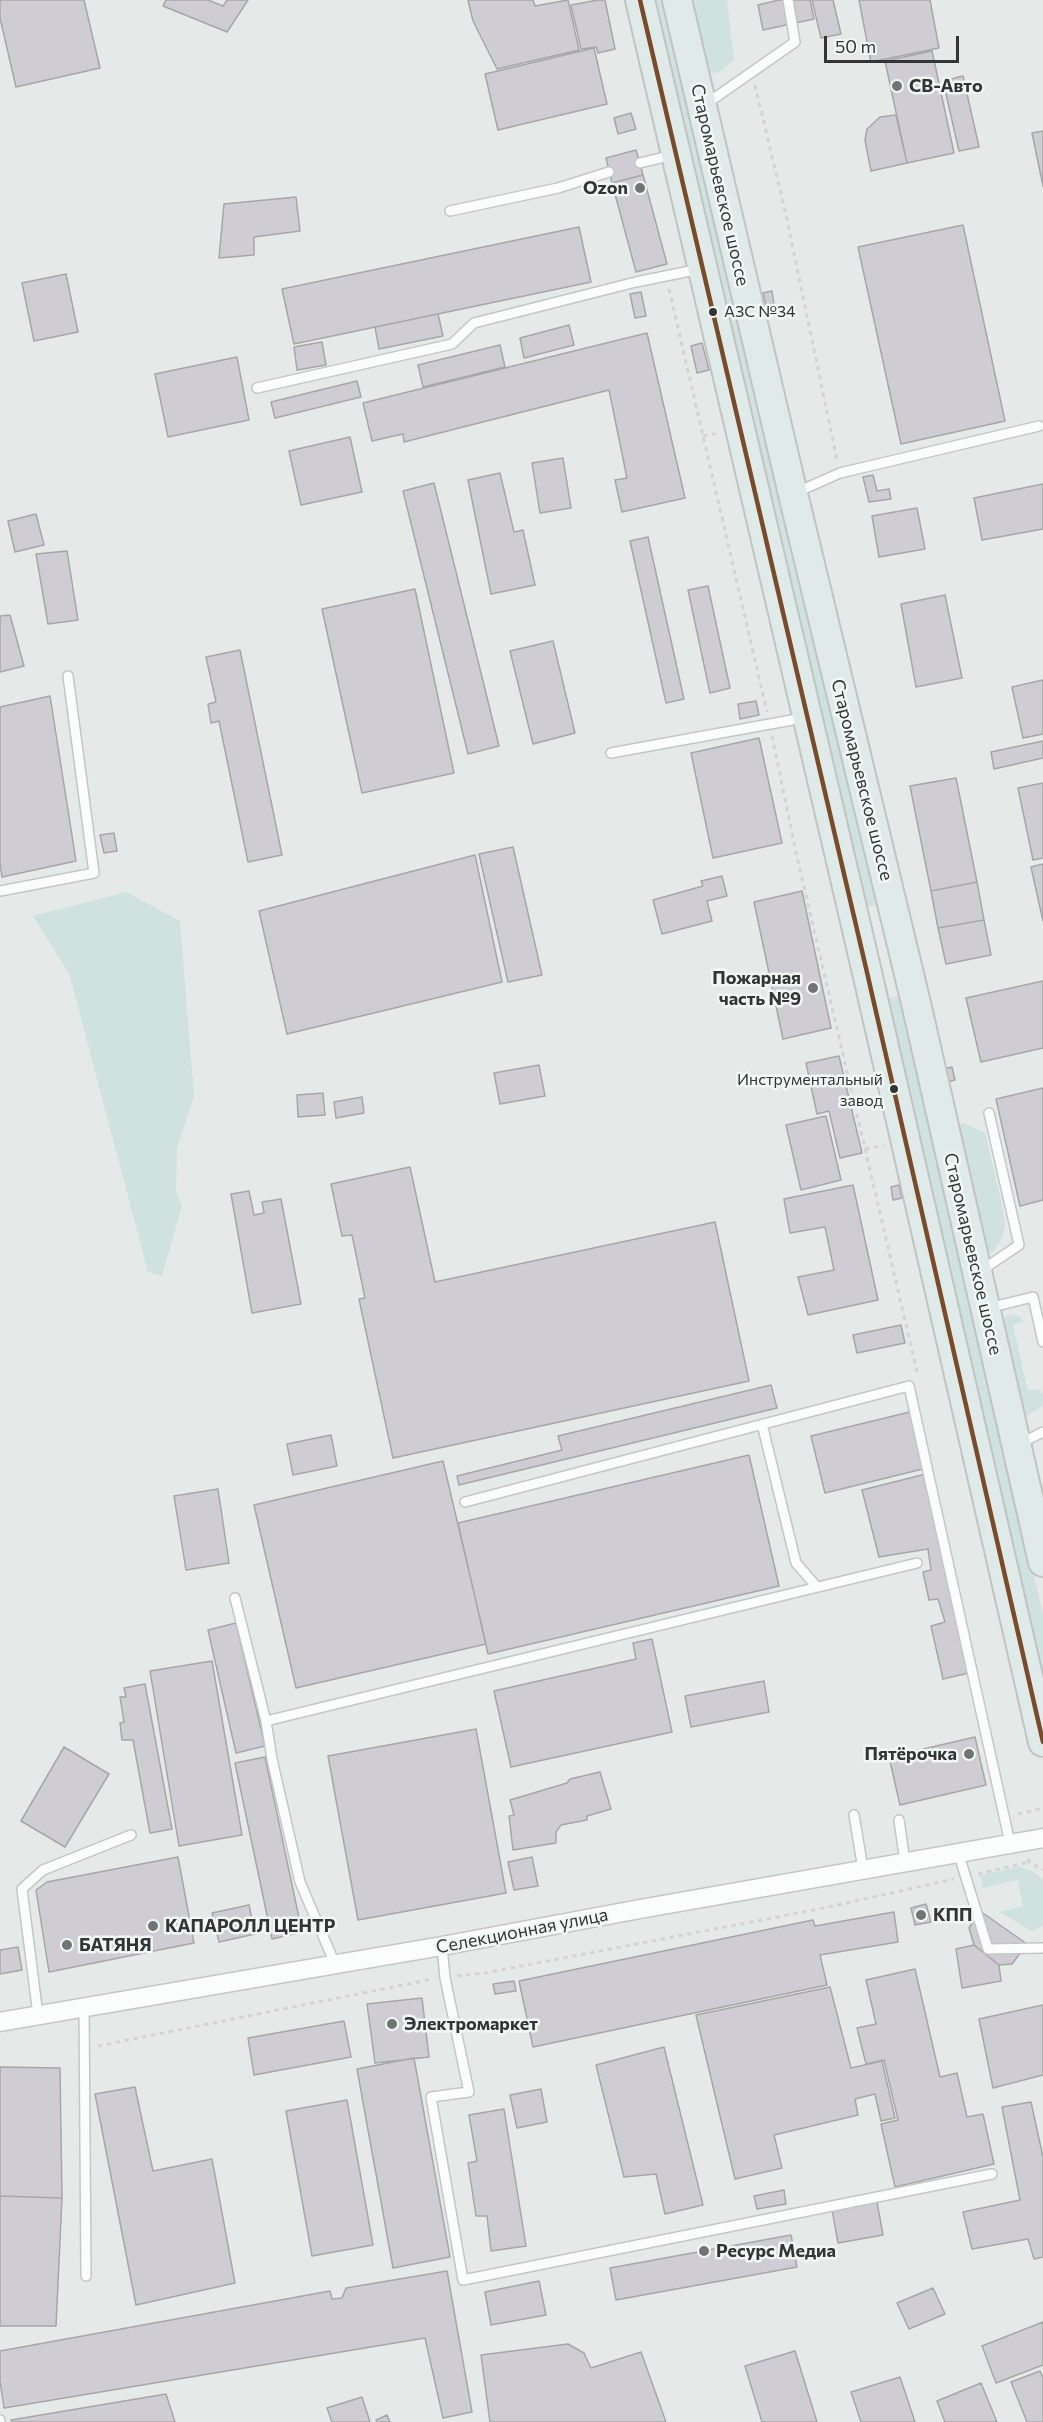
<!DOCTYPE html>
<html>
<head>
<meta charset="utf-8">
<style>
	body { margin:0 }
	#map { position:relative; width:1043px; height:2422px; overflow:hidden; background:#e5eae8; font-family:Commissioner,sans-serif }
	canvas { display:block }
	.scale { position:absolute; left:824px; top:36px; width:135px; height:27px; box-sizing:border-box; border:3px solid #323534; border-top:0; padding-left:8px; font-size:18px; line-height:21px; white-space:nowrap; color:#323534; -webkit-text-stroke:4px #f1f8f6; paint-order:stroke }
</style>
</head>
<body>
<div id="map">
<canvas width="1043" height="2422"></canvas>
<div class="scale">50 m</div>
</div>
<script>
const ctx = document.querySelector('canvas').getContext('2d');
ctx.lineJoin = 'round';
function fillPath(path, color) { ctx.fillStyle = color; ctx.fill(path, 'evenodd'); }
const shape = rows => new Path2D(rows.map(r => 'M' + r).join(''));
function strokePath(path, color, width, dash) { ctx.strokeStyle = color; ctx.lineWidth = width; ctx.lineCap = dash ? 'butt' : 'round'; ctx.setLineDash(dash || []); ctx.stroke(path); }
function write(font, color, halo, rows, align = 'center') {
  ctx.font = font + ' Commissioner,sans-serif'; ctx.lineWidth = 5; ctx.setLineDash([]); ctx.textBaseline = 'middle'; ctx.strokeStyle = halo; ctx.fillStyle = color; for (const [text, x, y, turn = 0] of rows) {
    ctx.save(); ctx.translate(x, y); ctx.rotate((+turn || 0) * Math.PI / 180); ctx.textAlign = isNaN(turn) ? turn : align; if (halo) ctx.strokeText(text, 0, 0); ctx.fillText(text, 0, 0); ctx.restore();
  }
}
fillPath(shape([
	[649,0,667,0,879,901,875,905,866,907],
	[688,0,727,0,734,60,723,70,717,73,709,72,703,64],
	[126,892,180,921,194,1096,177,1148,176,1191,182,1206,162,1276,148,1272,69,973,33,916],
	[896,997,901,998,1043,1615,1043,1687,885,1002,889,998],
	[963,1123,985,1133,1002,1204,1005,1225,1002,1238,994,1251,985,1255,955,1126],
	[1014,1314,1022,1318,1023,1322,1013,1325,1028,1391,1039,1389,1043,1394,1043,1406,1027,1416,1022,1414,1002,1321,1007,1316],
	[1019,1867,1030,1870,1043,1879,1043,1926,1032,1931,999,1912,1023,1906,1018,1880,983,1888,980,1875]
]), '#cfe2de');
const building = shape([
	[0,0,84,0,100,68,16,87,0,18,0,0],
	[166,0,208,0,223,6,227,0,248,0,227,32,163,6,166,0],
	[468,0,533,0,535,6,568,0,579,50,497,69,473,21,468,0],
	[598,0,605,0,615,49,598,53,596,47,581,49,571,5,598,0],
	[779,0,810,0,814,19,763,30,758,5,779,0],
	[812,0,833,0,841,34,821,38,812,0],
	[859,0,930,0,939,48,871,62,859,0],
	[594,48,607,104,498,130,485,74,594,48],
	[932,51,954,153,907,163,885,61,932,51],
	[963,76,979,147,959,151,943,81,963,76],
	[631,113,636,129,618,134,614,118,631,113],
	[896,115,907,163,871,171,865,140,867,129,880,117,896,115],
	[1043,131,1043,186,1032,133,1043,131],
	[636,150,643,175,612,183,606,158,636,150],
	[643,175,667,264,636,272,612,183,643,175],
	[296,197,300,231,254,237,254,255,219,258,224,204,296,197],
	[963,225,1005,421,901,444,858,247,963,225],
	[579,227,591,282,294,344,282,289,579,227],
	[66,274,78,332,34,341,22,283,66,274],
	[772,291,774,304,766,305,763,293,772,291],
	[641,292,646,316,635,318,630,294,641,292],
	[438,314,443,336,379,349,375,327,438,314],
	[569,325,574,345,524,358,520,338,569,325],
	[647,333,685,498,622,512,615,480,627,478,609,390,404,442,403,434,372,441,363,403,647,333],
	[322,342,326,365,297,370,294,347,322,342],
	[702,343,709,370,697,373,691,346,702,343],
	[500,345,505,367,423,387,418,365,500,345],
	[237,357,249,420,168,437,155,374,237,357],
	[357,381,361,397,275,418,271,402,357,381],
	[350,437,362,492,301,505,289,451,350,437],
	[563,458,571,508,540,513,532,463,563,458],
	[500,473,514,532,523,530,535,585,491,594,468,480,500,473],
	[873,475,877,491,889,489,891,499,869,502,863,477,873,475],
	[434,483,499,746,468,754,403,491,434,483],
	[1043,484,1043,529,982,540,974,498,1043,484],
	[917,508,925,549,879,557,872,516,917,508],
	[36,514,44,545,15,552,8,521,36,514],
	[648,537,684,699,666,703,630,541,648,537],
	[67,551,78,620,48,624,36,554,67,551],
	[708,586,730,688,710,693,688,590,708,586],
	[415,589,454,773,362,793,322,609,415,589],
	[945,595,962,678,916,687,901,604,945,595],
	[10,615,24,666,0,672,0,616,10,615],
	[553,641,575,733,533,744,510,651,553,641],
	[240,650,282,855,248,862,219,721,211,723,208,704,216,702,206,657,240,650],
	[1043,680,1043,734,1023,738,1012,687,1043,680],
	[50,696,76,861,2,877,0,864,0,707,50,696],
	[756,701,759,715,740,719,738,704,756,701],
	[759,738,782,843,713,858,691,753,759,738],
	[1043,741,1043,758,994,769,991,752,1043,741],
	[956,778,977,882,931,891,910,786,956,778],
	[1043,783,1043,858,1033,860,1018,788,1043,783],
	[114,833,117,851,104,853,100,835,114,833],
	[513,847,542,975,508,982,479,854,513,847],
	[475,855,502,982,287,1034,259,911,475,855],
	[1043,864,1043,921,1031,867,1043,864],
	[722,876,727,896,707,901,712,921,662,934,653,900,703,886,701,881,722,876],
	[977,882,984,920,938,928,931,891,977,882],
	[802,891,831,1028,783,1039,754,902,802,891],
	[984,920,991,955,946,964,938,928,984,920],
	[1043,981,1043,1048,981,1062,966,998,1043,981],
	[839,1056,862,1153,840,1158,829,1111,817,1114,806,1063,839,1056],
	[539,1065,545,1096,500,1104,494,1073,539,1065],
	[952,1067,955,1080,946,1082,944,1069,952,1067],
	[1043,1088,1043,1200,1020,1206,996,1099,1043,1088],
	[323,1093,325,1115,298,1117,297,1095,323,1093],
	[362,1097,364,1113,336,1118,334,1102,362,1097],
	[826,1116,841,1180,801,1190,786,1125,826,1116],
	[410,1167,435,1282,715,1222,749,1381,393,1458,359,1299,365,1298,352,1235,342,1236,331,1184,410,1167],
	[853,1185,878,1300,808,1315,798,1277,834,1270,825,1227,790,1233,784,1199,853,1185],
	[899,1185,902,1198,893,1200,891,1187,899,1185],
	[249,1191,254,1215,264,1213,262,1202,281,1199,301,1304,252,1313,231,1194,249,1191],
	[901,1325,905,1343,857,1353,853,1335,901,1325],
	[771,1385,777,1408,459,1485,457,1476,562,1450,558,1436,771,1385],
	[918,1410,931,1467,825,1493,811,1436,918,1410],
	[331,1435,337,1466,293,1475,287,1444,331,1435],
	[749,1455,779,1586,488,1654,458,1523,749,1455],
	[443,1461,486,1644,296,1688,254,1505,443,1461],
	[930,1473,977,1671,943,1679,931,1626,945,1622,938,1599,929,1600,923,1572,931,1570,928,1549,879,1557,862,1490,930,1473],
	[218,1489,229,1563,186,1570,174,1496,218,1489],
	[236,1623,265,1746,236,1753,208,1630,236,1623],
	[652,1639,672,1732,511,1767,494,1691,636,1659,633,1643,652,1639],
	[212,1661,242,1835,179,1846,150,1671,212,1661],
	[764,1681,769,1712,691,1727,685,1696,764,1681],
	[145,1684,172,1829,150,1833,133,1740,122,1740,120,1723,124,1722,120,1697,126,1697,124,1688,145,1684],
	[476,1729,506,1893,358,1920,328,1756,476,1729],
	[975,1737,986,1785,900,1805,889,1757,975,1737],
	[64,1747,109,1774,65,1847,21,1821,64,1747],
	[265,1757,302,1932,272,1939,235,1763,265,1757],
	[600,1772,611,1809,587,1816,587,1820,561,1825,556,1832,556,1843,513,1850,509,1816,514,1815,510,1800,567,1783,570,1779,600,1772],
	[178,1857,194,1943,49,1972,36,1890,47,1882,178,1857],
	[532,1857,538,1886,514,1890,508,1862,532,1857],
	[926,1904,931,1922,915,1925,911,1908,926,1904],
	[249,1905,255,1934,219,1942,212,1913,249,1905],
	[980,1911,1027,1944,1012,1964,999,1965,974,1945,969,1928,980,1911],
	[894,1912,898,1942,820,1955,827,1985,533,2047,519,1981,813,1920,815,1926,894,1912],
	[974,1945,999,1965,1001,1981,962,1988,956,1949,974,1945],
	[18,1947,22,1970,0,1974,0,1950,18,1947],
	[915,1969,940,2077,957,2073,967,2117,983,2114,994,2164,895,2187,881,2124,898,2120,884,2060,866,2064,857,2028,876,2024,866,1980,915,1969],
	[514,1981,516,1991,495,1994,493,1984,514,1981],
	[830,1987,851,2068,882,2061,895,2118,881,2121,875,2094,855,2099,858,2115,774,2135,782,2168,735,2179,696,2015,830,1987],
	[422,1998,429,2057,375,2063,367,2004,422,1998],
	[1043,2005,1043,2075,993,2088,979,2019,1043,2005],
	[344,2021,351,2057,254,2075,248,2038,344,2021],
	[664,2047,703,2205,665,2214,656,2174,624,2177,596,2065,664,2047],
	[414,2058,450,2257,393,2268,357,2069,414,2058],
	[0,2067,60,2068,62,2198,0,2196,0,2067],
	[135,2087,153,2171,212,2159,235,2283,136,2305,95,2094,135,2087],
	[541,2089,547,2122,517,2128,510,2095,541,2089],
	[347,2100,373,2245,312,2256,286,2111,347,2100],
	[1031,2102,1043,2157,1043,2257,1034,2259,1028,2239,972,2249,963,2212,1020,2200,1002,2107,1031,2102],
	[504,2109,526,2246,491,2251,487,2216,476,2216,468,2163,477,2161,469,2115,504,2109],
	[784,2190,786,2204,757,2209,754,2196,784,2190],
	[0,2196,62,2198,56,2326,0,2326,0,2196],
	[877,2202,883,2235,838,2243,832,2209,877,2202],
	[791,2235,797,2267,616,2300,610,2268,791,2235],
	[447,2271,472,2412,443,2418,425,2338,4,2408,0,2381,0,2351,330,2291,332,2299,342,2298,346,2288,447,2271],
	[539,2281,546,2315,491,2325,485,2292,539,2281],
	[933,2288,945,2314,909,2329,897,2303,933,2288],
	[1043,2322,1043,2365,996,2383,982,2346,1043,2322],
	[568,2344,584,2353,591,2368,641,2352,666,2422,490,2422,481,2355,568,2344],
	[795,2351,817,2422,762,2422,745,2366,795,2351],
	[1040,2371,1043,2378,1043,2422,1027,2422,1011,2382,1040,2371],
	[900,2377,915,2422,861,2422,851,2392,900,2377],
	[981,2383,997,2422,945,2422,937,2401,981,2383],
	[166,2394,175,2422,12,2422,11,2420,166,2394],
	[362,2397,370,2422,332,2422,327,2408,362,2397],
	[387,2415,390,2422,377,2422,376,2420,387,2415]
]);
fillPath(building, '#cfcdd3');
strokePath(building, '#a6a7a8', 1.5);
const lane = shape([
	[706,104,795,42,788,0],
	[640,163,673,155],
	[450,211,558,188,609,172],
	[257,388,452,344,474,323,636,282,700,269],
	[795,493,840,473,1039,426],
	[611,753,803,718],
	[0,891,94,873,68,676],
	[982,1270,1019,1245,989,1113],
	[988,1308,1033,1297,1043,1342],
	[762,1424,796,1563,817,1587],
	[1021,1443,1043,1432],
	[465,1502,909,1386,1010,1843],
	[235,1598,266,1721],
	[854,1815,863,1869],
	[899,1820,905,1862],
	[958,1852,988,1949,1043,1948],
	[442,1946,445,1978,469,2092,431,2097,463,2280,992,2174],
	[335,1964,300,1882,272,1759,266,1721,917,1563],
	[84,2006,86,2276],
	[38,2015,22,1889,43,1870,131,1835],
	[0,2420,0,2422]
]);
const street = shape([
	[0,2022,442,1946,640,1909,1043,1838]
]);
const primary = shape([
	[640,0,866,968,1043,1742],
	[677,0,793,494,916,1003,1043,1562]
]);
strokePath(lane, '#c3c7c6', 12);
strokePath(street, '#c3c7c6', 21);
strokePath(primary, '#c1c4c3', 32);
strokePath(shape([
	[755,85,786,215,837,460],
	[669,289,767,712],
	[703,436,719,433],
	[772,736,797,857,918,1376],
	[865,1149,884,1145],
	[1018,1814,1043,1808],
	[1028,1859,1029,1862,1043,1870],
	[978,1874,1029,1862],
	[457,1976,485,1973,819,1909,954,1879],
	[98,2046,433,1979]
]), '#d3d4d4', 3, [4.5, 4.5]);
strokePath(lane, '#fbfcfc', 9);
strokePath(street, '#fbfcfc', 18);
strokePath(primary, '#e0ebe9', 28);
strokePath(shape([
	[640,0,866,968,1043,1742]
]), '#7a4b2a', 4.5);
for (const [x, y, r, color] of [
	[897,86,6,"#717473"],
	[640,188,6,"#717473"],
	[713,312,5,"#323534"],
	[813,988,6,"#717473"],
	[894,1089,5,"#323534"],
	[969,1754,6,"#717473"],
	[921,1915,6,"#717473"],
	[153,1926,6,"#717473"],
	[67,1945,6,"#717473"],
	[392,2024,6,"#717473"],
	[704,2251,6,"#717473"]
]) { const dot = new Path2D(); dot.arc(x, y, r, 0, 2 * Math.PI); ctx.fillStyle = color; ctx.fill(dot); strokePath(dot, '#f1f8f6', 2); }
write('16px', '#323534', '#f1f8f6', [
	["АЗС №34",724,312],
	["Инструментальный",883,1080,"right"],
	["завод",883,1101,"right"]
], 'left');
write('bold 18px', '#323534', '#f1f8f6', [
	["СВ-Авто",909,86],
	["Ozon",628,188,"right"],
	["Пожарная",801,978,"right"],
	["часть №9",801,999,"right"],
	["Пятёрочка",957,1754,"right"],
	["КПП",933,1915],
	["КАПАРОЛЛ ЦЕНТР",165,1926],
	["БАТЯНЯ",79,1945],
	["Электромаркет",404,2024],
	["Ресурс Медиа",716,2251]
], 'left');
write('18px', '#323534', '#f1f8f6', [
	["Старомарьевское шоссе",720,185,77],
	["Старомарьевское шоссе",862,780,76],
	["Старомарьевское шоссе",973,1254,77],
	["Селекционная улица",522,1931,-11]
]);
</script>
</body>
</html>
